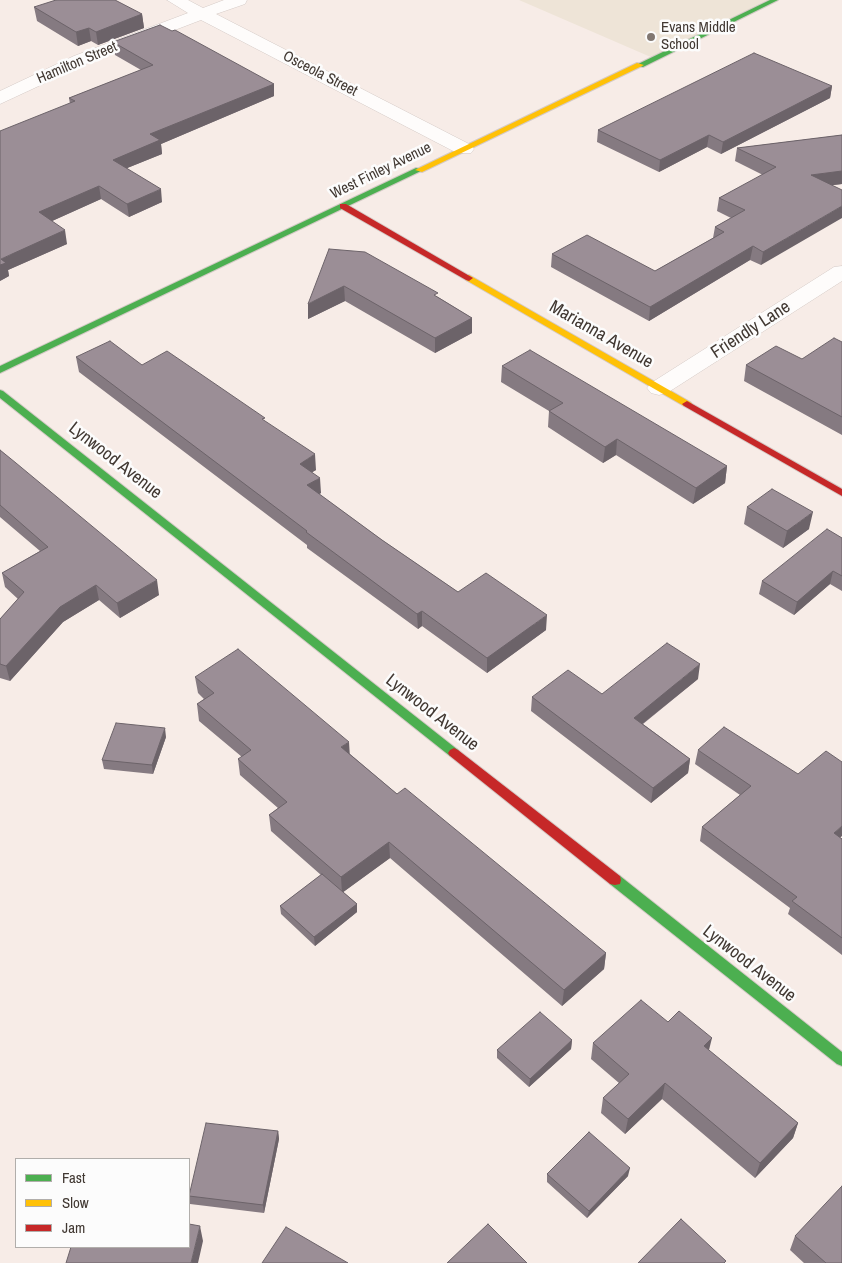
<!DOCTYPE html>
<html>
<head>
<meta charset="utf-8">
<style>
	body { margin:0 }
	#map { position:relative; width:842px; height:1263px; overflow:hidden; background:#f7ece7; font-family:"Archivo Narrow",sans-serif }
	canvas { display:block }
	.legend { position:absolute; left:15px; top:1158px; width:175px; height:90px; box-sizing:border-box; background:#fcfcfc; border:1px solid #b1aeab; margin:0; padding:6px 9px; list-style:none; font-size:15px; color:#413832 }
	.legend li { display:flex; align-items:center; gap:10px; height:25px }
	.legend b { width:25px; border:1px solid #b1aeab }
</style>
</head>
<body>
<div id="map">
<canvas width="842" height="1263"></canvas>
<ul class="legend">
<li><b style="height:6px;background:#4caf50"></b>Fast</li>
<li><b style="height:6px;background:#ffc107"></b>Slow</li>
<li><b style="height:6px;background:#c62828"></b>Jam</li>
</ul>
</div>
<script>
const ctx = document.querySelector('canvas').getContext('2d');
ctx.lineJoin = 'round';
function fillPath(path, color) { ctx.fillStyle = color; ctx.fill(path, 'evenodd'); }
const shape = rows => new Path2D(rows.map(r => 'M' + r).join(''));
function strokePath(path, color, width, dash) { ctx.strokeStyle = color; ctx.lineWidth = width; ctx.lineCap = dash ? 'butt' : 'round'; ctx.setLineDash(dash || []); ctx.stroke(path); }
function write(font, color, halo, rows, align = 'center') {
  ctx.font = font + ' "Archivo Narrow",sans-serif'; ctx.lineWidth = 5; ctx.setLineDash([]); ctx.textBaseline = 'middle'; ctx.strokeStyle = halo; ctx.fillStyle = color; for (const [text, x, y, turn = 0] of rows) {
    ctx.save(); ctx.translate(x, y); ctx.rotate((+turn || 0) * Math.PI / 180); ctx.textAlign = isNaN(turn) ? turn : align; if (halo) ctx.strokeText(text, 0, 0); ctx.fillText(text, 0, 0); ctx.restore();
  }
}
fillPath(shape([
	[519,0,775,0,653,58]
]), '#eee4d7');
const street = shape([
	[167,0,188,0,203,8,224,0,247,0,245,4,216,14,471,145,474,149,471,153,457,153,201,20,86,64,0,104,0,91,74,56,188,13,167,0],
	[842,266,842,281,667,393,659,395,651,393,647,388,651,383,834,267,842,266]
]);
const fast = shape([
	[770,0,778,0,643,67,636,65,770,0],
	[416,168,423,170,0,373,0,366,416,168],
	[0,390,3,391,458,750,460,753,458,756,450,756,0,398,0,390],
	[615,875,620,876,842,1052,842,1066,837,1064,610,884,609,880,610,876,615,875]
]);
const slow = shape([
	[637,63,644,65,422,172,415,170,637,63],
	[469,275,690,402,692,404,690,406,684,406,466,280,466,276,469,275]
]);
const jam = shape([
	[340,204,346,204,473,278,469,281,466,280,340,208,340,204],
	[687,401,842,489,842,496,684,406,682,404,687,401],
	[454,748,458,750,620,876,621,880,620,884,615,885,610,884,450,756,448,753,450,750,454,748]
]);
strokePath(street, '#d4cac6', 1);
strokePath(fast, '#d4cac6', 2);
strokePath(slow, '#d4cac6', 2);
strokePath(jam, '#d4cac6', 2);
fillPath(street, '#fefcfb');
fillPath(fast, '#4caf50');
fillPath(slow, '#ffc107');
fillPath(jam, '#c62828');
fillPath(shape([
	[34,7,142,14,144,28,98,45,91,41,78,46,37,21],
	[113,42,274,84,274,96,161,144,162,154,127,168,162,202,129,217,101,199,52,221,67,244,8,270,9,276,0,281,70,104,69,98,141,70,115,55],
	[832,86,830,98,721,154,707,147,659,172,597,142,598,130],
	[842,135,842,184,833,185,761,265,750,260,649,321,551,267,552,254,655,271,713,238,715,227,731,218,717,211,719,198,763,175,735,161,737,148],
	[329,249,438,297,472,318,472,333,435,353,345,301,308,319],
	[842,342,842,435,744,381,746,365,802,359],
	[76,357,142,365,266,422,316,470,312,472,321,493,319,494,382,540,458,592,546,630,487,673,422,626,418,629,307,548,307,545,79,372],
	[502,366,727,466,725,483,693,504,616,455,603,463,548,427,549,411,501,382],
	[0,450,159,595,120,618,99,600,63,622,10,681,0,678,0,619,18,599,5,587,2,573,40,551,0,517],
	[747,507,809,529,783,548,744,524],
	[842,538,842,591,830,584,794,615,759,594,762,581],
	[195,677,350,754,397,794,606,953,604,969,562,1006,390,858,343,892,357,904,357,912,315,946,281,914,280,906,321,875,271,831,269,815,278,808,240,775,238,759,242,757,199,721,197,704,204,699,198,693],
	[698,679,643,724,690,759,688,773,651,803,531,711,532,697,602,694],
	[166,737,153,774,104,769,102,760],
	[698,750,842,839,842,955,788,914,790,908,700,841,702,827,740,795,695,764],
	[668,1022,709,1051,798,1123,793,1138,755,1178,662,1099,625,1134,601,1113,603,1098,619,1083,591,1059,593,1043],
	[572,1040,571,1049,529,1087,497,1058,497,1050],
	[278,1131,279,1139,264,1213,190,1204,189,1194],
	[547,1174,628,1176,587,1218,547,1182],
	[795,1236,842,1263,804,1263,790,1250]
]), '#857a81');
fillPath(shape([
	[142,14,144,28,98,45,96,32],
	[89,28,91,41,78,46,76,32],
	[274,84,274,96,161,144,162,154,115,173,113,160,150,134],
	[832,86,830,98,721,154,723,142],
	[709,135,707,147,659,172,660,160],
	[842,171,842,184,809,188,811,175],
	[99,186,101,199,41,226,39,212],
	[161,189,162,202,129,217,127,204],
	[842,206,842,218,761,265,763,252],
	[65,230,67,244,8,270,9,276,0,281,0,265,1,259],
	[753,246,750,260,649,321,650,307],
	[344,286,345,301,308,319,308,304],
	[472,318,472,333,435,353,435,338],
	[617,439,616,455,603,463,605,447],
	[315,454,316,470,301,479,300,464],
	[727,466,725,483,693,504,696,488],
	[320,478,321,493,308,501,307,485],
	[813,512,809,529,783,548,787,531],
	[833,571,830,584,794,615,797,602],
	[157,580,159,595,120,618,117,603],
	[96,585,99,600,63,622,10,681,6,666,60,607],
	[422,611,422,626,418,629,417,614],
	[547,615,546,630,487,673,487,658],
	[700,664,698,679,632,732,634,718],
	[165,728,166,737,153,774,152,765],
	[349,742,350,758,341,747],
	[690,759,688,773,651,803,653,788],
	[842,826,842,836,830,847,834,833],
	[389,842,390,858,342,893,341,877],
	[357,904,357,912,315,946,314,937],
	[606,953,604,969,562,1006,564,990],
	[712,1038,708,1054,704,1046],
	[572,1040,571,1049,529,1087,530,1079],
	[665,1083,662,1099,625,1134,628,1119],
	[798,1123,793,1138,755,1178,760,1163],
	[278,1131,279,1139,264,1213,263,1205],
	[630,1168,628,1176,587,1218,589,1211],
	[200,1226,203,1241,198,1263,191,1263]
]), '#6c6369');
const building = shape([
	[56,0,115,0,142,14,96,32,89,28,76,32,34,7,56,0],
	[160,25,172,31,175,30,274,84,150,134,160,140,113,160,161,189,127,204,99,186,39,212,65,230,1,259,6,263,0,265,0,131,75,101,69,98,153,65,113,42,160,25],
	[754,53,832,86,723,142,709,135,660,160,598,130,754,53],
	[842,135,842,171,811,175,842,190,842,206,763,252,753,246,650,307,552,254,587,235,655,271,724,232,715,227,745,210,719,198,776,167,737,148,842,135],
	[329,249,365,252,438,293,434,295,472,318,435,338,344,286,308,304,329,249],
	[834,338,842,342,842,417,746,365,776,346,802,359,834,338],
	[110,341,142,365,167,351,265,418,262,419,315,454,300,464,320,478,307,485,382,540,458,592,486,573,547,615,487,658,422,611,417,614,306,532,307,531,76,357,110,341],
	[530,350,727,466,696,488,617,439,605,447,549,411,563,403,502,366,530,350],
	[0,450,16,463,157,580,117,603,96,585,60,607,6,666,0,664,0,619,24,592,2,573,48,547,0,505,0,450],
	[772,489,813,512,787,531,747,507,772,489],
	[827,529,842,538,842,576,833,571,797,602,762,581,827,529],
	[667,643,700,664,634,718,690,759,653,788,532,697,568,670,602,694,667,643],
	[238,649,349,742,341,747,397,794,405,788,606,953,564,990,389,842,341,877,269,815,287,802,238,759,251,750,197,704,214,693,195,677,238,649],
	[116,723,165,728,152,765,102,760,116,723],
	[724,727,798,774,826,751,842,762,842,826,834,833,842,839,842,938,792,901,797,897,702,827,751,786,698,750,724,727],
	[322,874,357,904,314,937,280,906,322,874],
	[641,1000,668,1022,679,1011,712,1038,704,1046,798,1123,760,1163,665,1083,628,1119,603,1098,629,1074,593,1043,641,1000],
	[540,1012,572,1040,530,1079,497,1050,540,1012],
	[206,1123,278,1131,263,1205,189,1196,206,1123],
	[589,1132,630,1168,589,1211,547,1174,589,1132],
	[842,1186,842,1263,826,1263,795,1236,842,1186],
	[681,1219,726,1261,724,1263,638,1263,681,1219],
	[189,1224,200,1226,191,1263,66,1263,71,1247,189,1247,189,1224],
	[488,1224,527,1263,447,1263,488,1224],
	[286,1227,348,1263,262,1263,286,1227]
]);
fillPath(building, '#9b8e96');
strokePath(building, '#6c6369', 1);
for (const [x, y, r, color] of [
	[651,37,5,"#817771"]
]) { const dot = new Path2D(); dot.arc(x, y, r, 0, 2 * Math.PI); ctx.fillStyle = color; ctx.fill(dot); strokePath(dot, '#fcfcfc', 2); }
write('15px', '#413832', '#fcfcfc', [
	["Evans Middle",661,28],
	["School",661,45]
], 'left');
write('15px', '#413832', '#fcfcfc', [
	["Hamilton Street",77,63,-23],
	["Osceola Street",320,74,27],
	["West Finley Avenue",381,171,-26]
]);
write('18px', '#413832', '#fcfcfc', [
	["Friendly Lane",751,330,-33],
	["Marianna Avenue",601,335,30],
	["Lynwood Avenue",115,461,38],
	["Lynwood Avenue",432,713,38],
	["Lynwood Avenue",749,964,38]
]);
</script>
</body>
</html>
